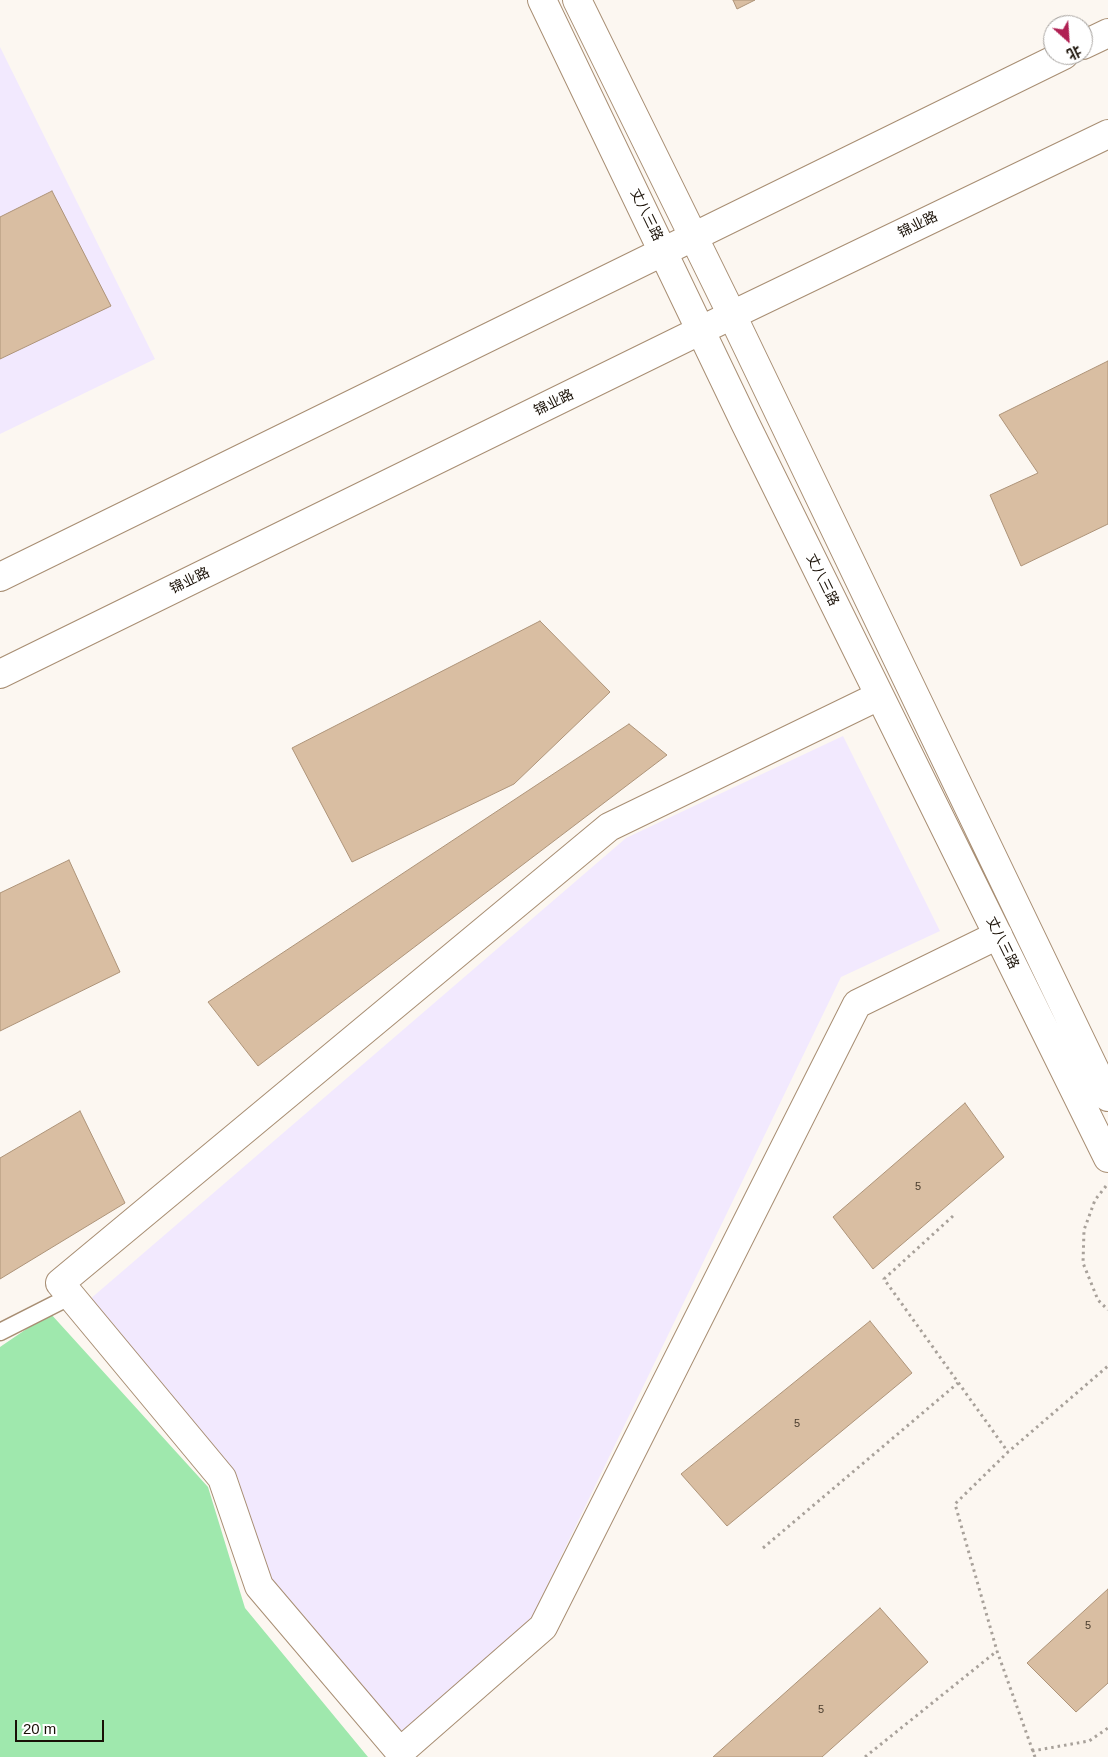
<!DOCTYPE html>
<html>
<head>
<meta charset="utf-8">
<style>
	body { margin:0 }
	#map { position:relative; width:1108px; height:1757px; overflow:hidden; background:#fcf7f1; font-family:Helvetica,"Noto Sans SC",sans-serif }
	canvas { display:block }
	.north { position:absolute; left:1043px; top:15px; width:50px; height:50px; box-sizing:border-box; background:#fff; border:1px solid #a39f9b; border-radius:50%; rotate:154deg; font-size:14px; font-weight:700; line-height:20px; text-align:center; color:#191006 }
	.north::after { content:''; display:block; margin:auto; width:18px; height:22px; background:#b02053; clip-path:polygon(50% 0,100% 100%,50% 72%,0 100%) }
	.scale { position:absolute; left:15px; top:1720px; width:89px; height:22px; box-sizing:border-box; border:2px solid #191006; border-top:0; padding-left:6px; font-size:15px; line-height:18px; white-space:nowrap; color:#191006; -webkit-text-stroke:4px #fff; paint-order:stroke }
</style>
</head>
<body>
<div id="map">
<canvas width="1108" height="1757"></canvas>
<div class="north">北</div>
<div class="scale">20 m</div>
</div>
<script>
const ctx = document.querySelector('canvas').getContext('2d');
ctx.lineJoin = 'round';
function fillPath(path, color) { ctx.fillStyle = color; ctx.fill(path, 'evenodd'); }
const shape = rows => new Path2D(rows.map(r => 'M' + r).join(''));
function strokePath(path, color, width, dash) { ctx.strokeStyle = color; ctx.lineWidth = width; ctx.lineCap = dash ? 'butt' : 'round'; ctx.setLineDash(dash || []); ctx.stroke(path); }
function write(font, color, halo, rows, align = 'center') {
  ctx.font = font + ' Helvetica,"Noto Sans SC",sans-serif'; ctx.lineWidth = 5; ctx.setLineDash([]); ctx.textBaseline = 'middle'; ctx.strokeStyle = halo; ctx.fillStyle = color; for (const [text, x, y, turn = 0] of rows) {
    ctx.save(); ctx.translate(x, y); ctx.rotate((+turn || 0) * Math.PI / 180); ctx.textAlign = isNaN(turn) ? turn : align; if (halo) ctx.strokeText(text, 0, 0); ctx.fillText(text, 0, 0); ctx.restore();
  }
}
fillPath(shape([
	[0,47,155,359,0,434],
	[843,736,940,931,841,977,526,1629,402,1737,266,1581,238,1478,89,1300,626,838]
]), '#f2e9fe');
fillPath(shape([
	[50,1313,208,1487,245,1608,368,1757,0,1757,0,1347]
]), '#9fe8ad');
const building = shape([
	[733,0,755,0,737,9,733,0],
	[52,191,111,306,0,359,0,217,52,191],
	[1108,361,1108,524,1021,566,990,495,1038,473,999,415,1108,361],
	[540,621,610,692,514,784,352,862,292,748,540,621],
	[629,724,667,755,258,1066,208,1002,629,724],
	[69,860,120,972,0,1031,0,893,69,860],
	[965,1103,1004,1157,873,1269,833,1217,965,1103],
	[80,1111,125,1203,0,1279,0,1158,80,1111],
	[870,1321,912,1373,727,1526,681,1474,870,1321],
	[1108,1589,1108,1683,1076,1712,1027,1663,1108,1589],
	[880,1608,928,1662,822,1757,713,1757,880,1608]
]);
fillPath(building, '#d9bea2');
strokePath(building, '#ae9479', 1);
const lane = shape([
	[0,1332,71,1296]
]);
const street = shape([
	[879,696,609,827,60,1283,222,1478,259,1586,400,1752,543,1627,857,1004,998,935]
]);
const secondary = shape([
	[542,0,745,423,1108,1158],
	[577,0,732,315,1108,1097],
	[1083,45,1108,33],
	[0,577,1064,55],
	[0,674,732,315,1108,134]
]);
strokePath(lane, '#a88e73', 19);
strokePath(street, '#a88e73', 30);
strokePath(secondary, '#a88e73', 30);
strokePath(shape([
	[1106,1186,1095,1200,1084,1230,1083,1263,1098,1300,1108,1310],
	[953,1216,884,1279,1008,1452],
	[763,1548,958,1383],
	[1032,1751,1089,1741,1108,1728],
	[865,1757,997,1651],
	[1035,1757,997,1651,955,1504,1008,1452,1108,1366]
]), '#a8a19a', 3, [2.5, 4]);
strokePath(lane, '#fff', 16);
strokePath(street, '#fff', 28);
strokePath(secondary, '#fff', 28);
write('11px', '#493c2d', null, [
	["5",918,1187],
	["5",797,1424],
	["5",1088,1626],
	["5",821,1710]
]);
write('14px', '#191006', '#fff', [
	["丈八三路",646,215,64],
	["锦业路",918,225,-26],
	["锦业路",554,403,-26],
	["丈八三路",822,580,64],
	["锦业路",190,581,-26],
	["丈八三路",1002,943,64]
]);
</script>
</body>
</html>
